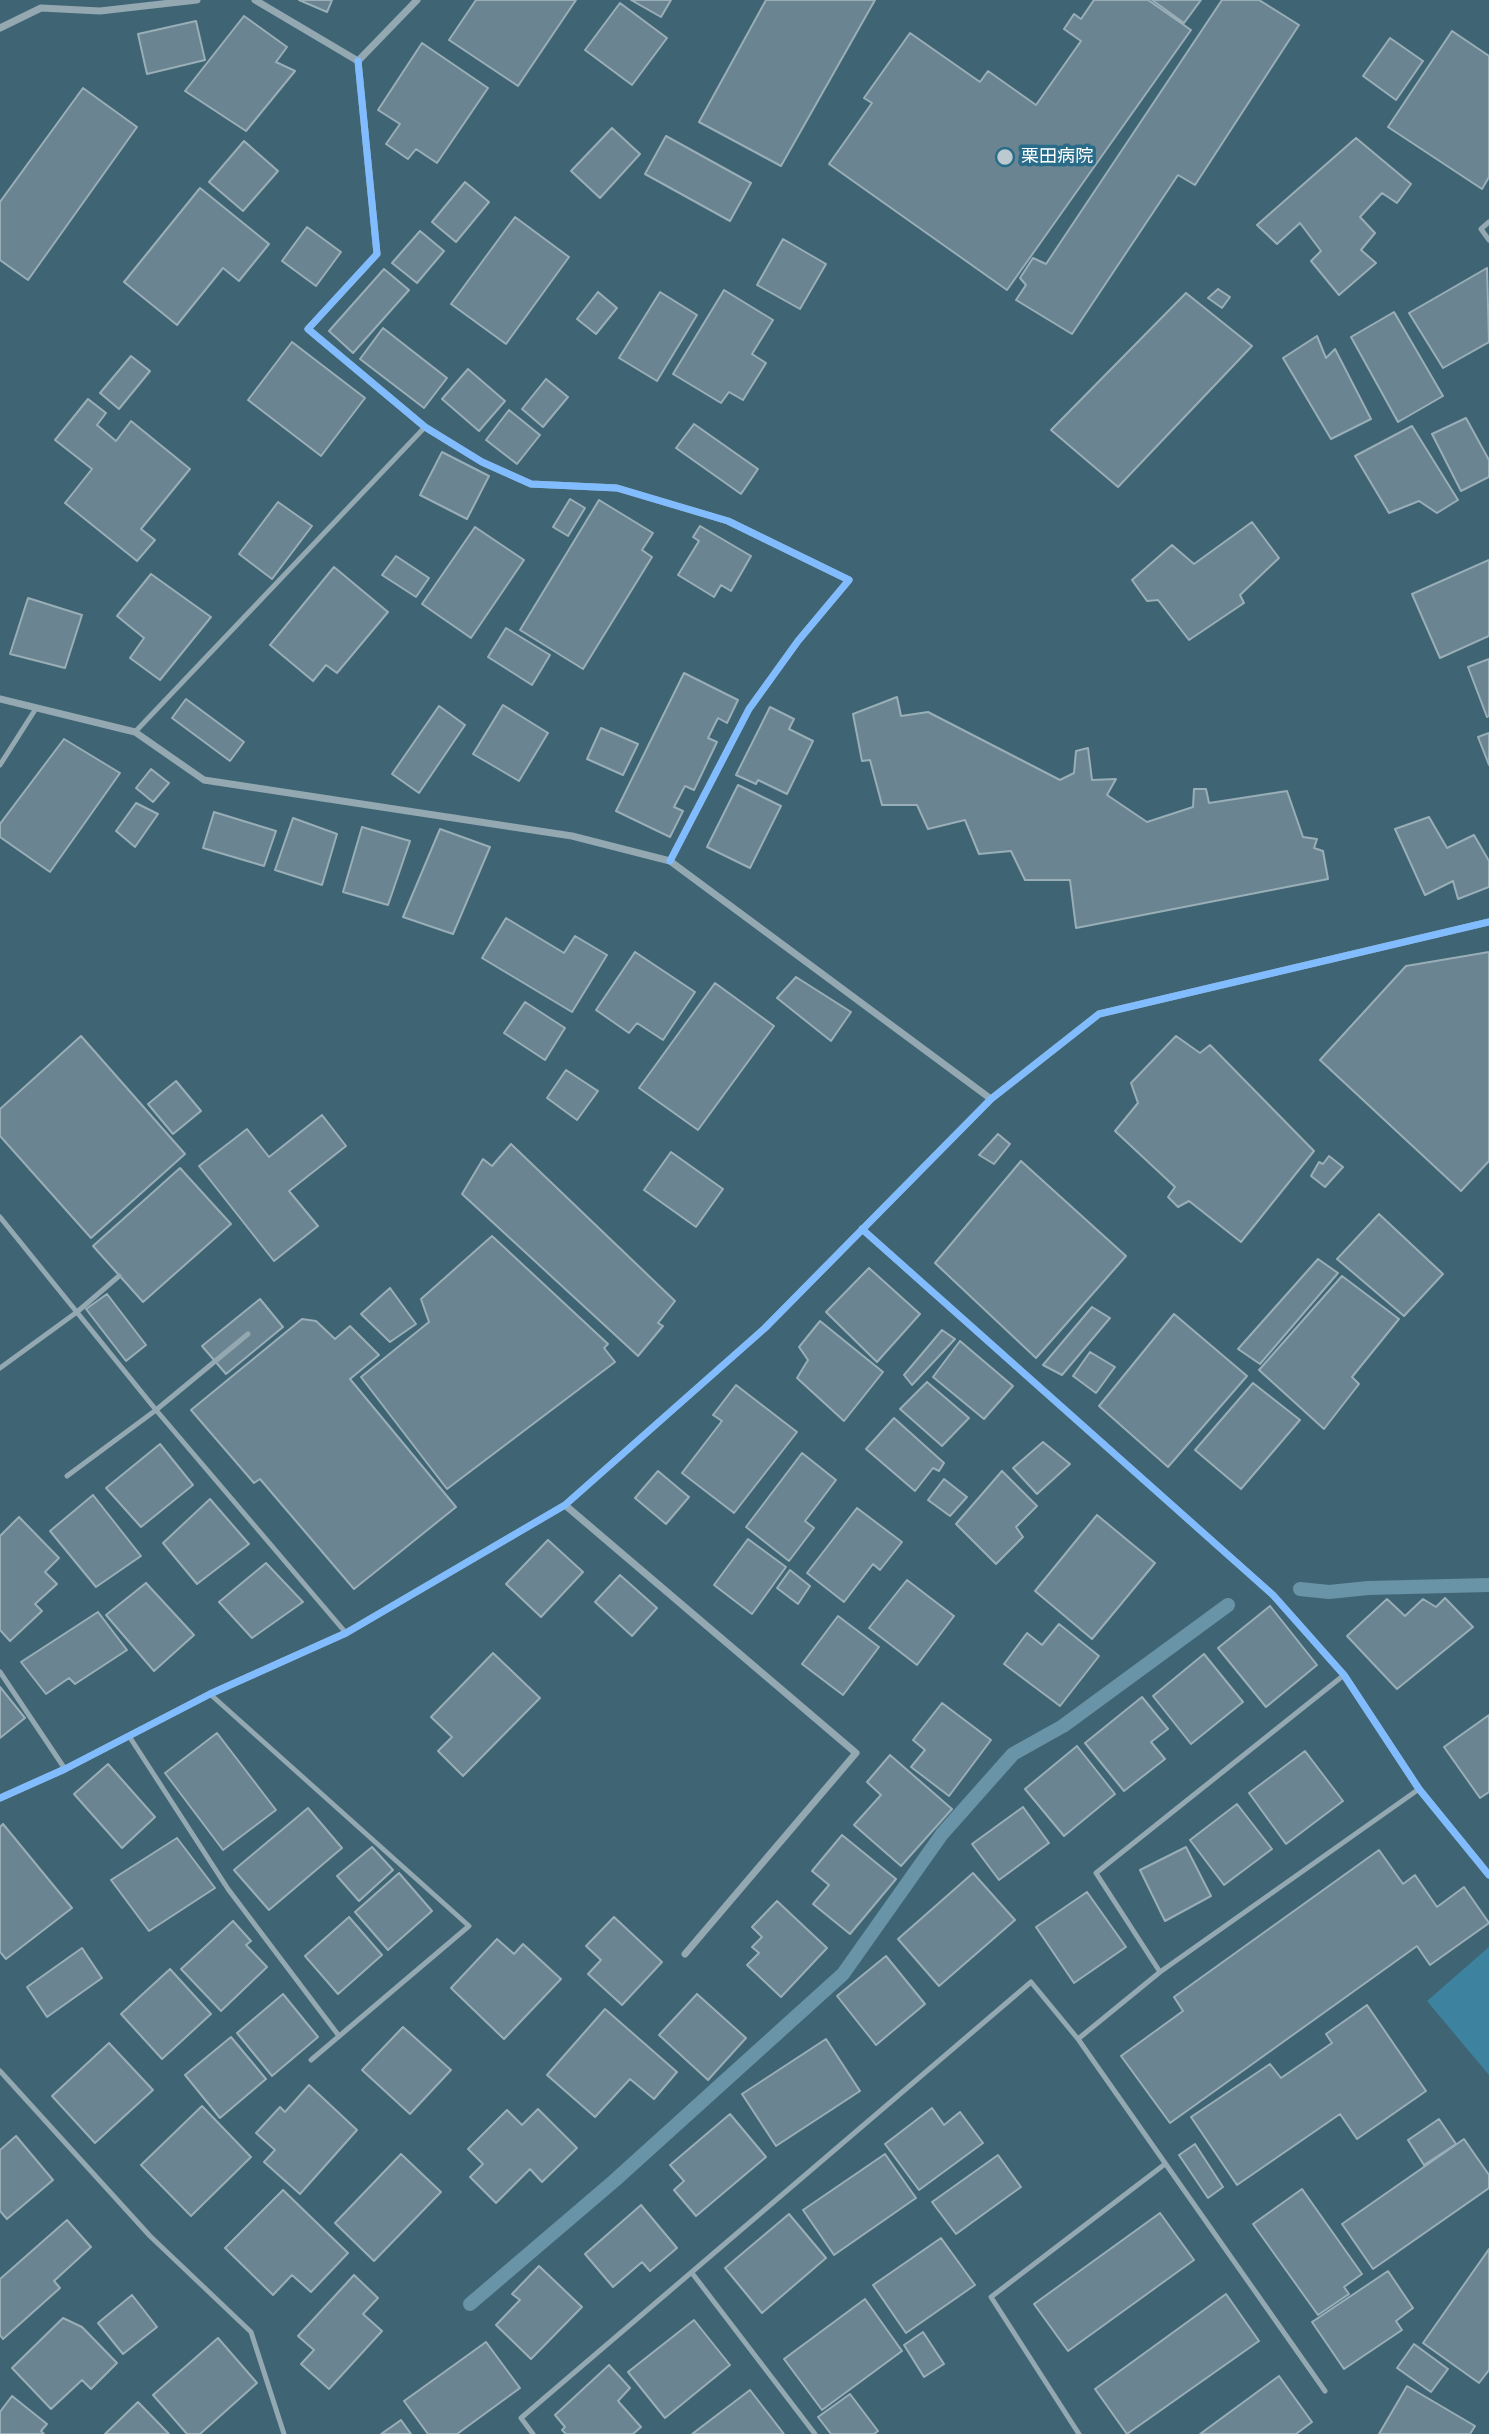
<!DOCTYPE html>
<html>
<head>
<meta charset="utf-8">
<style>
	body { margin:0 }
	canvas { display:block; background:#3f6474 }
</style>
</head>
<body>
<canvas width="1489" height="2434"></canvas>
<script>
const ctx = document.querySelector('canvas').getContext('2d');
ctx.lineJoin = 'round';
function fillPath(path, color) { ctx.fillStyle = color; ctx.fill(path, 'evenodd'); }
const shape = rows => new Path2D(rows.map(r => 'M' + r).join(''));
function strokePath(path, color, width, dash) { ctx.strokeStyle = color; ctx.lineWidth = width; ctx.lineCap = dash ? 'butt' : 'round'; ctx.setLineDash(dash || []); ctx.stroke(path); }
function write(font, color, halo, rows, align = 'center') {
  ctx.font = font + ' Arial,"Noto Sans JP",sans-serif'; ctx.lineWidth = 7; ctx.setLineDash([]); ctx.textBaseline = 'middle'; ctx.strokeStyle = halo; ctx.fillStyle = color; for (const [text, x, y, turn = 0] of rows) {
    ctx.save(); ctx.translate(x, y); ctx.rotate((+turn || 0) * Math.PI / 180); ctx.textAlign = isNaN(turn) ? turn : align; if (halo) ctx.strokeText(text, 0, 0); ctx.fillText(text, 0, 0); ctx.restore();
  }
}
fillPath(shape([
	[1489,1947,1489,2075,1427,2001]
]), '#3d839f');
strokePath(shape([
	[1300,1589,1329,1592,1368,1588,1489,1585],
	[470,2304,614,2181,843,1974,942,1834,1013,1754,1063,1726,1228,1605]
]), '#6993a6', 14);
const building = shape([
	[299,0,332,0,327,12,299,0],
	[476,0,576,0,518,86,449,40,476,0],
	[631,0,671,0,661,17,631,0],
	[766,0,875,0,781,166,699,122,766,0],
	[1094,0,1148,0,1191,30,1007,290,829,164,872,103,864,98,910,33,980,82,988,71,1036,105,1081,41,1064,29,1074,14,1081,19,1094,0],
	[1152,0,1201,0,1184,23,1152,0],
	[1222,0,1259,0,1299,25,1195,185,1178,175,1072,334,1016,300,1026,285,1020,278,1033,258,1046,264,1222,0],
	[620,3,667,38,632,85,585,50,620,3],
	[244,16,287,47,276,62,295,71,246,131,185,91,244,16],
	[196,21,205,60,147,74,138,34,196,21],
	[1452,31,1489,56,1489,177,1482,189,1388,127,1452,31],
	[1390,38,1423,61,1396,100,1363,76,1390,38],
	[422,43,488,88,437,163,416,149,408,159,386,144,400,124,378,110,422,43],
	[83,88,137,127,28,280,0,260,0,202,83,88],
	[612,128,640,154,600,198,571,171,612,128],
	[666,136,751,183,730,221,645,174,666,136],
	[1356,138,1411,184,1397,203,1382,193,1360,217,1375,233,1361,250,1376,263,1339,295,1311,261,1321,251,1300,223,1277,244,1257,225,1356,138],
	[244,141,278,171,243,211,209,182,244,141],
	[465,182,489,202,456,242,432,222,465,182],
	[200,188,269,244,239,281,223,268,177,325,124,282,200,188],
	[515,217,569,257,506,344,451,304,515,217],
	[307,227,341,252,316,286,282,261,307,227],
	[420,231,444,251,417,283,392,263,420,231],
	[783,239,826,264,800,309,757,285,783,239],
	[1487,268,1489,342,1443,368,1409,313,1487,268],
	[384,269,409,290,353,353,329,331,384,269],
	[1218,289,1230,297,1222,308,1208,298,1218,289],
	[724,290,773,320,752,354,766,363,743,400,729,392,721,403,673,374,724,290],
	[598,292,617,308,596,334,577,319,598,292],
	[660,292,697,315,657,381,619,358,660,292],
	[1186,293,1252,346,1118,487,1051,430,1186,293],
	[1394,312,1443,396,1398,422,1351,337,1394,312],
	[383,328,447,378,424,408,360,359,383,328],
	[1317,336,1326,358,1335,349,1371,419,1331,439,1283,358,1317,336],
	[292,342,365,398,321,456,248,400,292,342],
	[131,356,150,371,119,409,100,393,131,356],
	[468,369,505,401,479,431,442,399,468,369],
	[546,379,568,397,543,427,522,409,546,379],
	[88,399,106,413,97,425,116,441,131,421,190,469,141,529,155,540,137,561,65,503,92,469,55,440,88,399],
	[509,410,540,435,517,464,486,440,509,410],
	[1466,418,1489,460,1489,477,1461,491,1432,434,1466,418],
	[694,424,758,469,741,494,676,448,694,424],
	[1412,426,1458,500,1437,513,1419,501,1389,513,1355,456,1412,426],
	[442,452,489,476,467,519,420,495,442,452],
	[570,499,585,508,568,536,553,527,570,499],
	[599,500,653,533,642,550,652,557,583,669,520,630,599,500],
	[278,502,312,526,272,579,239,554,278,502],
	[1252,522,1279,558,1240,595,1244,603,1189,640,1158,600,1147,601,1132,580,1172,545,1194,564,1252,522],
	[700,526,751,556,731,591,721,585,714,597,678,575,699,541,693,537,700,526],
	[475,527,524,560,471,638,422,604,475,527],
	[396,556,429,578,416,597,382,575,396,556],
	[1489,560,1489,636,1440,658,1412,594,1489,560],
	[334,567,388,612,337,673,326,665,313,681,270,645,334,567],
	[151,574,211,617,160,680,130,658,144,638,117,616,151,574],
	[28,598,82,615,65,668,10,654,28,598],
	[506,628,550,655,532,685,488,657,506,628],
	[1489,659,1489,716,1487,717,1468,667,1489,659],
	[684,673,738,700,727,723,718,718,708,738,717,742,694,790,685,786,674,807,683,811,670,837,616,811,684,673],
	[897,697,901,716,928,712,1060,780,1074,773,1076,751,1088,748,1092,780,1116,779,1107,795,1147,822,1193,807,1194,789,1206,789,1209,803,1287,791,1303,837,1317,839,1314,848,1323,851,1328,879,1076,928,1070,880,1025,880,1011,851,979,854,965,820,928,829,917,805,882,805,870,760,862,761,853,714,897,697],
	[186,699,244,742,230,761,172,718,186,699],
	[503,705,548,733,519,781,473,754,503,705],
	[439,706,465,725,419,793,392,774,439,706],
	[770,707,794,719,789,729,813,741,787,794,758,780,756,784,736,775,770,707],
	[601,728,638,744,623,775,587,759,601,728],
	[1489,733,1489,765,1478,737,1489,733],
	[64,739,120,773,50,872,0,837,0,824,64,739],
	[151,769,169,783,153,802,136,788,151,769],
	[738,785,781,806,750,868,707,847,738,785],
	[136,803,158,814,135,847,116,831,136,803],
	[214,812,276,831,264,866,203,848,214,812],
	[1429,817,1447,848,1474,835,1489,861,1489,887,1458,899,1453,881,1425,895,1395,829,1429,817],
	[293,818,337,834,322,885,275,870,293,818],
	[362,827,410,841,388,905,343,892,362,827],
	[440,829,490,847,453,934,403,917,440,829],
	[506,918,564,953,575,936,607,955,572,1012,482,958,506,918],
	[635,952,695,992,663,1040,637,1023,629,1033,596,1010,635,952],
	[1489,952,1489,1161,1461,1191,1320,1060,1406,966,1489,952],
	[796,977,851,1012,831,1041,777,998,796,977],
	[715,983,774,1026,698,1130,639,1088,715,983],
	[525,1002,565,1028,545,1060,504,1033,525,1002],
	[81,1036,185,1154,91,1238,0,1136,0,1109,81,1036],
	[1176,1036,1200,1053,1210,1045,1314,1151,1241,1242,1189,1201,1178,1207,1168,1197,1175,1187,1115,1131,1138,1103,1131,1083,1176,1036],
	[566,1070,598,1091,577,1120,547,1098,566,1070],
	[176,1081,201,1111,173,1134,148,1104,176,1081],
	[322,1115,346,1146,289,1191,318,1226,274,1261,199,1166,247,1129,269,1157,322,1115],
	[998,1134,1010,1144,994,1164,979,1155,998,1134],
	[511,1144,675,1301,658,1323,663,1326,638,1356,462,1194,483,1159,492,1166,511,1144],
	[671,1152,723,1189,696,1227,644,1190,671,1152],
	[1329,1156,1343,1167,1325,1187,1311,1176,1319,1162,1323,1164,1329,1156],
	[1021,1161,1126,1256,1036,1358,935,1263,1021,1161],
	[180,1168,231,1224,143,1302,93,1246,180,1168],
	[1379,1214,1443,1274,1404,1316,1337,1259,1379,1214],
	[492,1236,608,1344,604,1348,615,1362,447,1489,361,1377,429,1322,421,1299,492,1236],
	[1318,1259,1338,1273,1260,1364,1238,1349,1318,1259],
	[869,1268,920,1314,877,1362,826,1312,869,1268],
	[1342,1276,1399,1319,1352,1377,1359,1384,1324,1429,1259,1370,1342,1276],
	[390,1288,416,1324,390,1342,361,1314,390,1288],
	[107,1294,146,1345,126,1361,86,1309,107,1294],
	[260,1299,283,1327,226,1374,202,1346,260,1299],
	[1092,1307,1110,1318,1062,1375,1043,1365,1092,1307],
	[1174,1314,1247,1376,1168,1467,1099,1406,1174,1314],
	[302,1319,316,1321,335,1339,350,1326,379,1355,350,1379,456,1507,354,1589,260,1479,254,1483,191,1410,302,1319],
	[820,1321,883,1372,844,1421,797,1378,808,1360,799,1347,820,1321],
	[942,1330,955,1339,912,1385,904,1375,942,1330],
	[960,1341,1013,1386,984,1419,933,1377,960,1341],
	[1090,1352,1115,1367,1096,1393,1073,1376,1090,1352],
	[927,1382,969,1418,942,1446,900,1409,927,1382],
	[1253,1383,1300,1420,1241,1489,1195,1450,1253,1383],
	[736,1385,797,1432,734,1513,682,1473,722,1421,713,1415,736,1385],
	[894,1418,944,1463,939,1471,933,1468,915,1491,866,1449,894,1418],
	[1043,1442,1070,1464,1037,1494,1013,1468,1043,1442],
	[160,1444,193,1485,141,1527,106,1488,160,1444],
	[802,1453,836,1480,805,1521,814,1528,789,1561,746,1527,802,1453],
	[658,1471,689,1497,666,1524,635,1498,658,1471],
	[1002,1471,1037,1506,1016,1527,1023,1537,996,1564,956,1524,1002,1471],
	[944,1479,967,1497,950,1516,928,1500,944,1479],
	[93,1495,141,1556,96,1587,50,1531,93,1495],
	[210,1499,249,1544,197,1584,163,1543,210,1499],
	[857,1508,902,1542,880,1570,873,1564,844,1602,807,1573,857,1508],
	[1097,1515,1155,1563,1092,1639,1035,1591,1097,1515],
	[19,1517,59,1558,45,1572,57,1584,35,1604,42,1611,10,1641,0,1630,0,1536,19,1517],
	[748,1539,786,1567,752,1614,714,1585,748,1539],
	[548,1540,583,1572,541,1617,506,1584,548,1540],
	[266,1563,303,1602,252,1638,219,1602,266,1563],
	[790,1570,810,1586,798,1604,777,1588,790,1570],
	[620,1575,657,1608,632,1636,595,1602,620,1575],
	[907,1580,954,1616,917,1665,869,1628,907,1580],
	[146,1583,194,1635,154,1671,106,1615,146,1583],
	[1445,1598,1473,1627,1397,1689,1347,1636,1387,1599,1405,1616,1423,1599,1436,1607,1445,1598],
	[1270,1606,1317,1665,1266,1707,1218,1648,1270,1606],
	[98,1612,127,1650,75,1684,69,1678,46,1694,21,1662,98,1612],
	[838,1616,879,1647,843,1695,802,1664,838,1616],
	[1059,1624,1099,1656,1060,1706,1004,1664,1027,1633,1042,1645,1059,1624],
	[493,1653,540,1698,463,1776,438,1751,452,1737,431,1717,493,1653],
	[1204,1654,1243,1702,1191,1744,1153,1696,1204,1654],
	[0,1687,25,1718,0,1738,0,1687],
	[1142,1697,1168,1729,1151,1742,1165,1759,1124,1791,1085,1743,1142,1697],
	[942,1703,991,1740,949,1796,911,1767,925,1750,913,1740,942,1703],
	[1489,1715,1489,1792,1480,1798,1444,1747,1489,1715],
	[217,1733,276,1810,223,1850,165,1773,217,1733],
	[1077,1746,1115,1794,1064,1836,1025,1789,1077,1746],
	[1305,1751,1343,1801,1286,1844,1249,1793,1305,1751],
	[890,1755,952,1809,901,1866,854,1825,881,1795,867,1782,890,1755],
	[108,1764,155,1817,122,1848,74,1794,108,1764],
	[1237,1804,1272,1849,1224,1885,1190,1840,1237,1804],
	[1023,1807,1049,1843,999,1880,972,1844,1023,1807],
	[308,1808,342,1848,269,1910,234,1870,308,1808],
	[3,1824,72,1908,6,1959,0,1952,0,1827,3,1824],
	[842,1835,896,1879,850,1934,813,1904,829,1885,812,1871,842,1835],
	[177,1838,215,1888,149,1931,111,1880,177,1838],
	[372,1847,393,1870,359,1901,337,1876,372,1847],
	[1186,1847,1211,1896,1165,1921,1140,1870,1186,1847],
	[1379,1850,1403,1884,1415,1875,1437,1907,1464,1887,1489,1923,1430,1965,1417,1946,1170,2123,1121,2056,1183,2011,1174,1997,1379,1850],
	[399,1873,432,1911,388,1950,355,1912,399,1873],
	[973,1873,1015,1920,939,1986,898,1939,973,1873],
	[1087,1892,1126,1947,1074,1983,1036,1927,1087,1892],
	[777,1901,827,1948,781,1997,747,1965,759,1953,752,1947,762,1937,752,1927,777,1901],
	[349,1917,382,1955,338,1994,305,1956,349,1917],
	[614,1917,662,1962,622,2005,588,1974,601,1960,586,1946,614,1917],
	[233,1921,251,1941,246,1945,267,1967,221,2011,181,1969,233,1921],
	[497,1939,514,1954,523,1944,561,1979,504,2039,451,1988,497,1939],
	[82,1948,102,1978,47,2017,27,1987,82,1948],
	[886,1956,925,2004,876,2045,837,1996,886,1956],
	[170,1969,211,2014,162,2059,121,2014,170,1969],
	[283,1994,318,2037,272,2076,237,2033,283,1994],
	[697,1994,746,2038,708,2080,659,2035,697,1994],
	[1367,2005,1426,2091,1357,2139,1340,2114,1237,2185,1191,2117,1270,2064,1281,2078,1332,2043,1326,2034,1367,2005],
	[605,2009,677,2072,654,2099,630,2079,595,2117,547,2075,605,2009],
	[403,2027,451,2070,410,2114,362,2070,403,2027],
	[231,2037,266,2079,220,2118,185,2075,231,2037],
	[826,2039,860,2091,776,2146,742,2094,826,2039],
	[109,2043,153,2090,95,2143,52,2096,109,2043],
	[309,2085,357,2130,300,2194,264,2162,275,2150,256,2133,280,2107,285,2112,309,2085],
	[202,2106,251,2157,191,2216,141,2165,202,2106],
	[932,2108,944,2125,960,2112,983,2143,919,2190,885,2144,932,2108],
	[538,2109,577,2148,542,2182,530,2169,496,2203,470,2177,483,2164,468,2149,507,2110,522,2125,538,2109],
	[730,2114,766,2157,696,2216,674,2190,684,2181,670,2165,730,2114],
	[1439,2119,1456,2144,1424,2165,1408,2140,1439,2119],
	[16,2136,53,2180,7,2219,0,2211,0,2150,16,2136],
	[1464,2139,1489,2175,1489,2188,1373,2269,1342,2224,1464,2139],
	[1195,2144,1223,2187,1208,2198,1179,2155,1195,2144],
	[401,2154,441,2192,374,2261,335,2223,401,2154],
	[885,2154,916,2198,834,2255,803,2210,885,2154],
	[998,2155,1021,2187,956,2234,932,2202,998,2155],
	[1302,2189,1362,2274,1344,2287,1349,2294,1318,2315,1253,2224,1302,2189],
	[283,2190,348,2253,311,2292,292,2275,273,2295,225,2248,283,2190],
	[641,2205,677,2248,650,2271,642,2262,613,2287,585,2254,641,2205],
	[1160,2213,1194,2260,1068,2351,1034,2304,1160,2213],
	[789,2214,826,2258,762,2313,725,2268,789,2214],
	[67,2220,91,2247,54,2281,60,2288,3,2339,0,2335,0,2279,67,2220],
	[941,2238,975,2285,906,2333,873,2285,941,2238],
	[1489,2249,1489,2370,1479,2383,1423,2343,1489,2249],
	[539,2266,582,2307,531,2359,496,2325,520,2300,512,2294,539,2266],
	[1388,2271,1413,2308,1396,2321,1402,2330,1344,2369,1312,2322,1388,2271],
	[354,2275,378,2298,363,2314,382,2331,329,2389,301,2364,314,2350,298,2336,354,2275],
	[1226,2294,1259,2341,1127,2434,1095,2389,1226,2294],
	[132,2295,157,2327,123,2354,98,2323,132,2295],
	[865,2299,902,2351,822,2410,784,2359,865,2299],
	[63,2318,82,2327,117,2363,91,2389,82,2380,51,2409,12,2368,63,2318],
	[694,2320,730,2365,665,2418,628,2372,694,2320],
	[923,2332,944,2364,924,2377,904,2345,923,2332],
	[218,2338,257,2383,200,2434,187,2434,153,2395,218,2338],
	[486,2342,520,2388,457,2434,428,2434,404,2401,486,2342],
	[1414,2344,1448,2369,1431,2392,1397,2368,1414,2344],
	[609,2365,630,2388,618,2401,641,2427,633,2434,566,2434,562,2430,565,2427,555,2415,609,2365],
	[1279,2376,1312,2422,1296,2434,1200,2434,1279,2376],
	[1407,2386,1475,2426,1470,2434,1379,2434,1407,2386],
	[750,2390,784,2434,692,2434,750,2390],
	[850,2394,878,2431,874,2434,831,2434,818,2417,850,2394],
	[12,2396,47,2424,41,2431,44,2434,0,2434,0,2412,12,2396],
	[138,2402,169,2434,105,2434,138,2402],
	[401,2420,411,2434,381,2434,401,2420]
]);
fillPath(building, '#6a8591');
strokePath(building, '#99aeb7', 2);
strokePath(shape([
	[1489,222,1481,229,1489,240],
	[135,732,425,427],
	[0,765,35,710],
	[0,1217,156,1410,346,1633],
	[0,1368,77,1312,119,1276],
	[67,1476,156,1410,248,1334],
	[0,1672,65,1769],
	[210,1694,469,1926,311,2060],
	[129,1736,228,1889,339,2036],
	[1160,1972,1096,1873,1344,1675],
	[1078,2039,1325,2391],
	[0,2071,150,2236,251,2332,284,2434],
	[692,2273,815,2434],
	[533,2434,521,2418,1031,1982,1078,2039,1160,1972,1419,1789],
	[1079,2434,991,2297,1165,2164]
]), '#93a8b1', 5);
strokePath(shape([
	[255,0,358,61,417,0],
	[0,28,41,8,100,11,197,0],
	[358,61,377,254,308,329,425,427,482,462,531,484,617,488,728,521,849,580,798,641,749,709,670,861],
	[0,699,135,732,204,780,572,836,670,861,991,1099],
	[862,1229,1273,1595,1344,1675,1419,1789,1489,1875],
	[565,1505,856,1753,685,1954],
	[0,1798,65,1769,210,1694,346,1633,565,1505,765,1328,991,1099,1099,1014,1489,922]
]), '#93a8b1', 7);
strokePath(shape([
	[358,61,377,254,308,329,425,427,482,462,531,484,617,488,728,521,849,580,798,641,749,709,670,861],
	[862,1229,1273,1595,1344,1675,1419,1789,1489,1875],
	[0,1798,65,1769,210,1694,346,1633,565,1505,765,1328,991,1099,1099,1014,1489,922]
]), '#80bcff', 7);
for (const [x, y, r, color] of [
	[1005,157,9,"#bcc9ce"]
]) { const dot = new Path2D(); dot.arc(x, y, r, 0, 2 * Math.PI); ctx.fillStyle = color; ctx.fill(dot); strokePath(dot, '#296c8a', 2.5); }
write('18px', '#fff', '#296c8a', [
	["栗田病院",1021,157]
], 'left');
</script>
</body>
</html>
